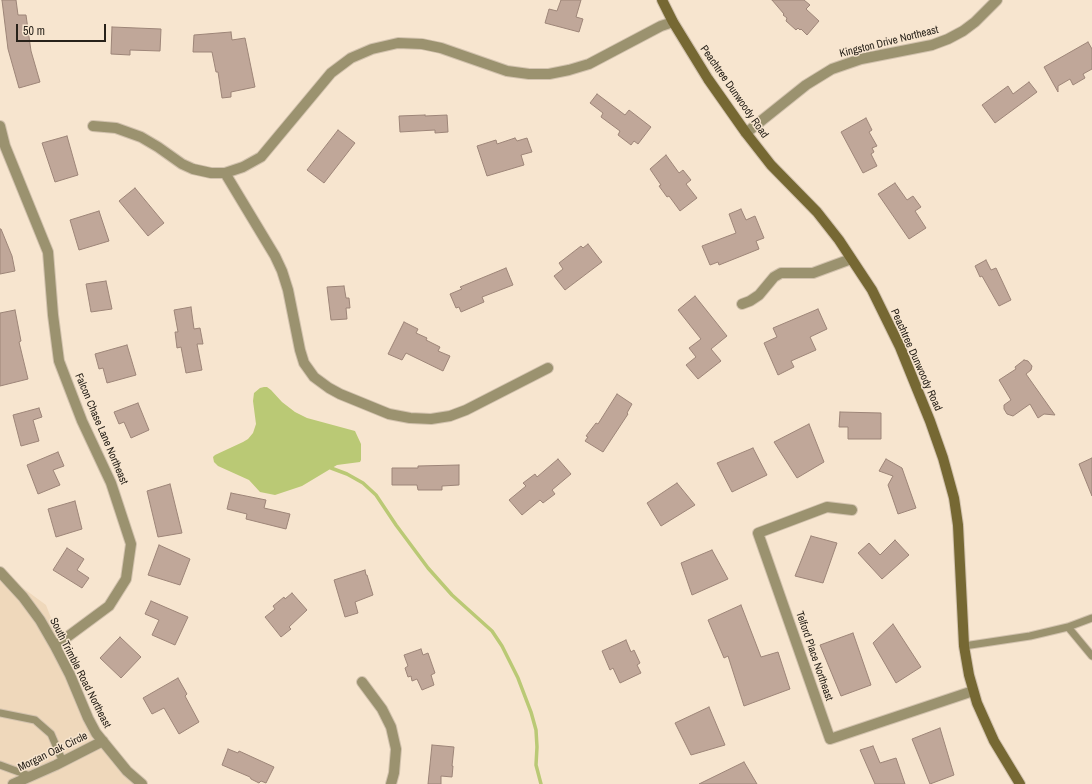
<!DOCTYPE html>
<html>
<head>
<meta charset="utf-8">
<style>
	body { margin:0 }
	#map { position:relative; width:1092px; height:784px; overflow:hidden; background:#f7e5cf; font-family:"Archivo Narrow",sans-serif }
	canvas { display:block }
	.scale { position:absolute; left:16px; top:24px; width:90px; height:18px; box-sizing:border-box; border:2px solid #28221a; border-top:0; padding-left:5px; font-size:12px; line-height:14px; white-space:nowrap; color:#28221a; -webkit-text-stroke:3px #f7e5cf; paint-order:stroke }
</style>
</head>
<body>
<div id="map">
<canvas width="1092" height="784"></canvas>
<div class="scale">50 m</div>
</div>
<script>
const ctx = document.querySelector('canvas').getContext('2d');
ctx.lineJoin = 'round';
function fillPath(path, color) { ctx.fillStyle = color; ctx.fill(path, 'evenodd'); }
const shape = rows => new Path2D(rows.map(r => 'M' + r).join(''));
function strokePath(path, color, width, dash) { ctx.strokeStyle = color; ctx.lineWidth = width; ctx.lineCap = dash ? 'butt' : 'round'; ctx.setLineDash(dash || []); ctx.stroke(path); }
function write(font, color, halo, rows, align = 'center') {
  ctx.font = font + ' "Archivo Narrow",sans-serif'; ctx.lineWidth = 3; ctx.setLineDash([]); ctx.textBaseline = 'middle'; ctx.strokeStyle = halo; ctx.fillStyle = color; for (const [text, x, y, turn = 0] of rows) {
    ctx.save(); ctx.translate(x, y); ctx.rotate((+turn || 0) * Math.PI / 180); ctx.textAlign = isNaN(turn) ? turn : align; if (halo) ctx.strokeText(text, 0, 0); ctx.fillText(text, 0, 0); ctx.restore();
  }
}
fillPath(shape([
	[0,571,46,605,85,706,136,782,140,784,0,784]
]), '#efd8bb');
fillPath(shape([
	[264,387,267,387,271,390,282,402,295,412,307,418,355,431,361,444,361,460,360,462,337,465,302,486,275,495,260,492,249,480,218,466,214,462,213,457,215,455,243,442,248,439,253,433,256,424,253,401,254,393,260,388]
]), '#bac975');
strokePath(shape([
	[331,468,347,474,363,483,376,495,396,525,428,568,452,595,492,631,502,646,518,678,531,712,536,730,537,747,536,765,541,784]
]), '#bac975', 3.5);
const building = shape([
	[2,0,16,0,18,15,26,15,31,51,40,82,19,88,8,49,2,0],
	[561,0,581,0,576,17,583,19,579,32,545,23,549,9,557,11,561,0],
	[772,0,804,0,810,5,806,9,819,21,807,35,801,29,800,30,798,28,796,30,786,21,787,18,783,15,784,14,772,0],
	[112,27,161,29,160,51,130,50,130,55,111,54,112,27],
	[231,32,232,40,245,38,255,87,231,92,231,97,222,98,218,72,216,72,212,52,193,52,194,35,231,32],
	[1088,42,1092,49,1092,69,1083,74,1085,78,1073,85,1070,79,1058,86,1058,92,1044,67,1088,42],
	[1029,82,1037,92,995,123,982,105,1008,86,1013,94,1029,82],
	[597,94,625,115,629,110,651,127,638,144,634,141,631,145,618,135,620,131,601,117,603,113,590,103,597,94],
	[425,115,425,116,447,115,448,132,435,133,435,130,400,132,399,116,425,115],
	[866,118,872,130,869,132,877,146,872,148,874,152,871,154,877,166,863,173,841,132,866,118],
	[338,130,355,143,324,183,307,170,338,130],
	[67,136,78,175,55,182,42,143,67,136],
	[515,138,517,141,527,138,532,152,521,155,524,165,487,176,477,146,496,140,497,144,515,138],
	[666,155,679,173,683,170,691,180,686,184,697,198,680,211,669,196,667,197,659,186,661,185,650,169,666,155],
	[895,183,907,200,913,196,921,207,915,211,926,228,909,239,878,194,895,183],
	[135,188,164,223,148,236,119,201,135,188],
	[741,209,746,220,755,216,764,238,756,241,759,249,719,265,718,262,710,265,702,246,736,233,729,214,741,209],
	[99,211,109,241,79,250,70,220,99,211],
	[0,229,1,229,12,256,15,271,0,274,0,229],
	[588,244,602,262,565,290,554,276,563,269,559,263,581,246,583,248,588,244],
	[986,260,991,270,996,268,1011,300,999,306,982,276,980,277,975,266,986,260],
	[506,268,513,285,482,297,484,302,461,312,459,307,456,308,450,294,462,289,460,287,506,268],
	[106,281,112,309,91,312,86,284,106,281],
	[344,286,346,298,349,298,350,308,346,308,347,319,331,320,327,287,344,286],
	[695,296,727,336,711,349,721,361,698,379,686,365,696,357,689,348,701,339,678,310,695,296],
	[191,307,194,329,200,328,203,344,197,344,202,370,186,373,181,347,177,348,175,332,178,332,174,310,191,307],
	[818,309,827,329,810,337,816,350,791,361,794,367,778,375,764,343,777,337,773,328,818,309],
	[15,310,21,341,19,342,28,379,0,386,0,313,15,310],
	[404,322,418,329,416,333,427,338,426,340,440,347,438,351,450,356,443,371,406,353,402,360,388,354,404,322],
	[127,345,136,375,107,383,103,368,99,369,95,354,127,345],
	[1024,360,1028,361,1032,366,1031,370,1026,374,1055,415,1044,414,1038,418,1030,404,1013,416,1007,414,1004,409,1004,405,1011,400,999,380,1016,369,1015,367,1024,360],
	[617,394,632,404,627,413,628,414,603,452,585,441,588,437,586,436,596,423,598,424,617,394],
	[138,403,149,430,131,438,124,422,119,424,114,412,138,403],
	[39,408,42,417,33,420,39,441,21,446,13,415,39,408],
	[840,412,881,413,881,439,848,439,848,427,839,427,840,412],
	[809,424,824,462,797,478,774,442,809,424],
	[753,448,767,475,732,492,717,463,753,448],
	[58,452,64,466,53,470,60,485,38,494,27,465,58,452],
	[1092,458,1092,496,1079,464,1092,458],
	[558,459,571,474,552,490,555,494,543,503,540,500,522,515,509,500,526,486,523,483,535,474,537,477,558,459],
	[886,459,902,468,916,508,898,514,888,485,893,476,879,471,886,459],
	[459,465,459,485,442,486,442,490,418,490,417,485,392,485,392,468,418,468,418,466,459,465],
	[677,483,695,505,661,526,647,503,677,483],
	[170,484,182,533,158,537,147,491,170,484],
	[231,493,266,500,264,508,290,514,286,529,246,519,247,514,227,509,231,493],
	[75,501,82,529,56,537,48,509,75,501],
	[811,536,837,543,823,583,795,576,811,536],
	[895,540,909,555,882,579,858,553,869,543,880,555,895,540],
	[159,545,190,559,180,585,148,575,159,545],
	[67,548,84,559,77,570,89,578,82,588,53,570,67,548],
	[712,550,728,579,692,595,681,563,712,550],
	[365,570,366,575,367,575,373,595,355,602,358,613,345,617,334,580,365,570],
	[292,593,307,610,289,627,291,629,281,637,265,617,275,609,273,606,284,597,285,599,292,593],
	[151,601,188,617,175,645,152,635,159,620,145,614,151,601],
	[741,605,761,657,778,652,790,689,744,706,728,656,724,658,708,620,741,605],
	[893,624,921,667,896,683,873,643,893,624],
	[853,633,871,685,841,696,820,645,853,633],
	[120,637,141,657,121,678,100,658,120,637],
	[626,640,631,652,634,650,640,663,637,665,641,673,620,683,613,668,610,670,602,651,626,640],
	[421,649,423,655,428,653,435,673,431,675,434,685,422,690,417,679,412,681,411,676,408,677,405,668,408,666,404,655,421,649],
	[178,678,187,694,185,696,199,722,179,734,164,708,152,714,143,698,178,678],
	[709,707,725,745,691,755,675,723,709,707],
	[940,728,954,775,930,784,912,739,940,728],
	[432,745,454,747,452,766,453,766,452,777,441,776,441,784,428,784,432,745],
	[873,746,880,763,896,758,905,784,875,784,860,750,873,746],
	[228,749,238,753,239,751,274,767,266,783,261,781,259,783,251,779,250,777,222,765,228,749],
	[744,762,757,784,699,784,744,762]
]);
fillPath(building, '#c0a799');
strokePath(building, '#9d8578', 1);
const lane = shape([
	[1068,627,1092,656],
	[964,646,1030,636,1068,627,1092,618],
	[0,713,35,720,51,734,63,762],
	[0,765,30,776]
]);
const street = shape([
	[0,126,5,146,48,252,53,315,59,361,82,421,111,483,131,544,126,579,109,606,55,646],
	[93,126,116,128,141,137,158,147,182,164,193,169,211,173,225,173,243,167,261,157,331,73,351,58,372,49,398,43,422,44,441,48,507,71,529,74,549,74,569,70,589,64,661,26,673,22],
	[746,133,806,85,832,69,861,59,932,45,948,39,963,31,975,22,997,0],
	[225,173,275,256,282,271,288,290,300,350,304,363,314,377,329,388,340,394,389,414,410,418,431,419,450,416,466,410,548,368],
	[742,304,750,301,759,295,774,277,781,273,813,273,851,259],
	[852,510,827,507,758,533,830,739,973,691],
	[0,572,23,597,40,620,55,646,70,675,88,718,96,733,127,771,142,784],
	[362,682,382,709,391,727,396,749,394,773,391,784],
	[13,784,56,765,103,741]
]);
const secondary = shape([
	[662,0,673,22,708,79,746,133,771,165,817,212,839,240,872,290,900,347,930,421,943,458,954,498,958,525,964,646,969,675,977,703,994,741,1020,784]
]);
strokePath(lane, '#d2c2ae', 9);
strokePath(street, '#d2c2ae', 12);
strokePath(secondary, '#d2c2ae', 12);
strokePath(lane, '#9b926f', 7);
strokePath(street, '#9b926f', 10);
strokePath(secondary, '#766833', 10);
write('11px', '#28221a', '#f7e5cf', [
	["Kingston Drive Northeast",889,42,-14],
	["Peachtree Dunwoody Road",734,92,55],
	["Peachtree Dunwoody Road",916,360,66],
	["Falcon Chase Lane Northeast",101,429,67],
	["Telford Place Northeast",814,656,71],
	["South Trimble Road Northeast",80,673,63],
	["Morgan Oak Circle",53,752,-26]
]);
</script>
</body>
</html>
